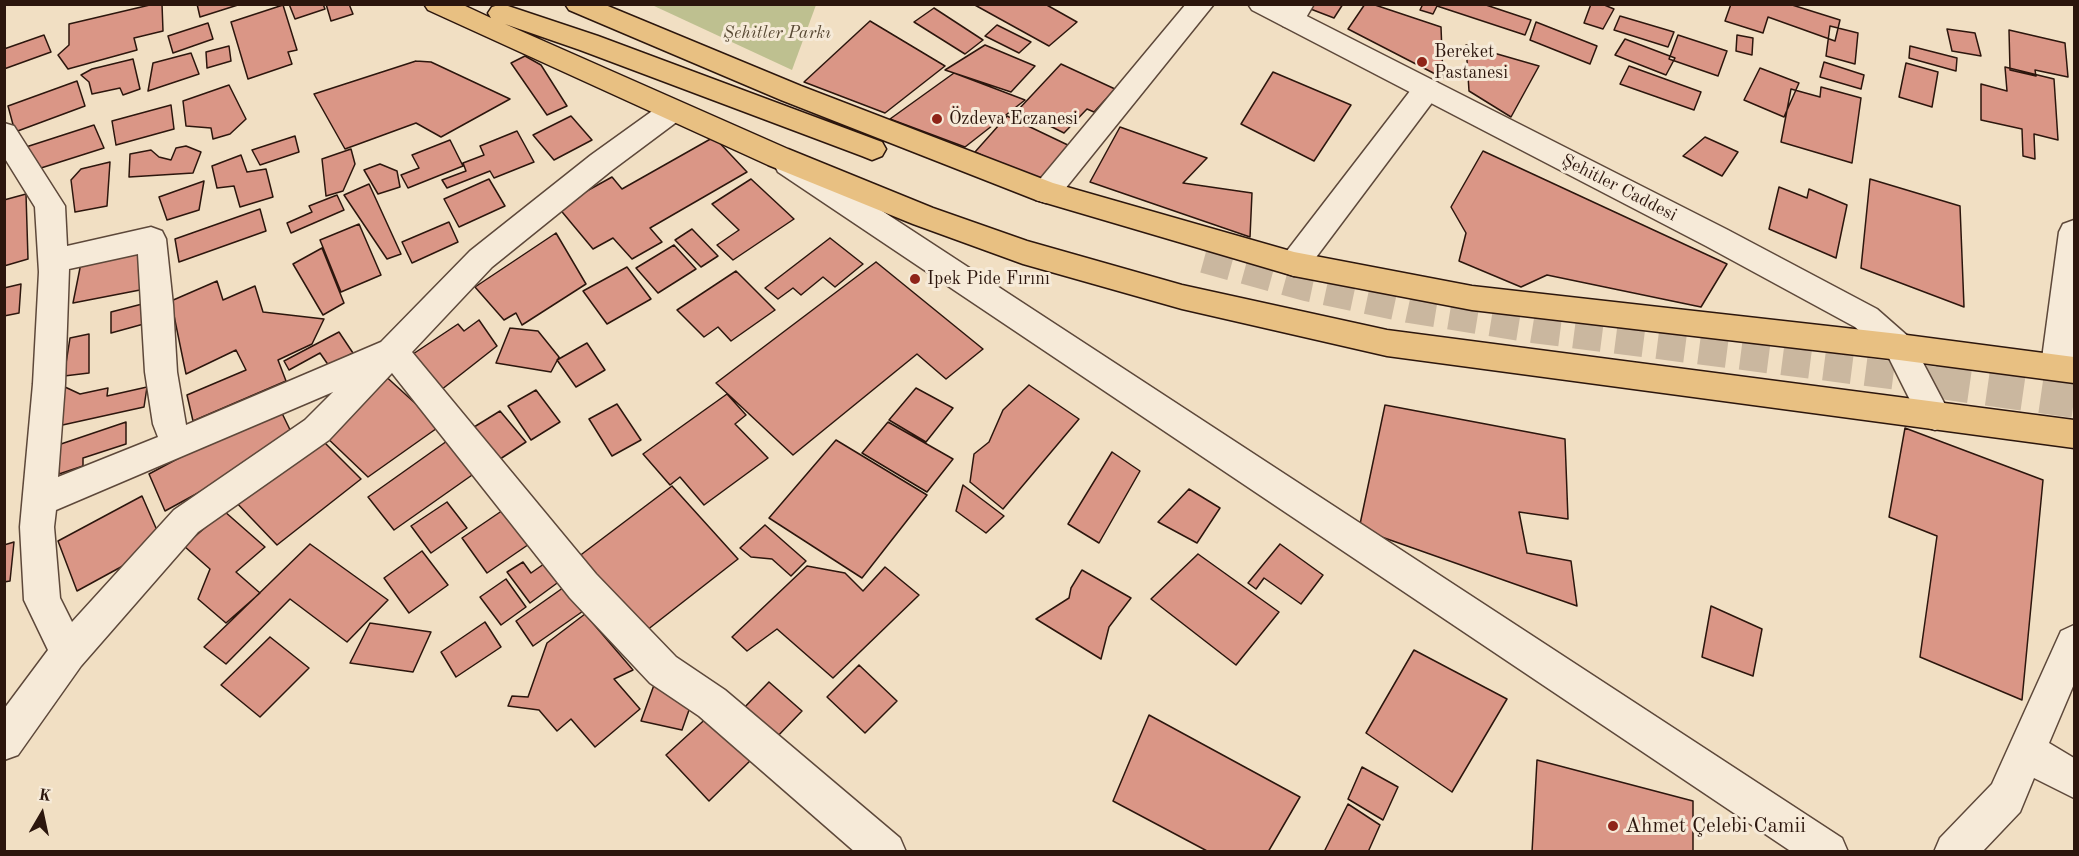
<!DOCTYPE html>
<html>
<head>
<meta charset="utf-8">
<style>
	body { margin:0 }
	#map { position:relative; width:2079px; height:856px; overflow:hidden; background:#f1dfc3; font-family:"Old Standard TT",serif }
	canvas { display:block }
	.frame { position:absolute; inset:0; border:6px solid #2c160d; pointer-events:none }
	.north { position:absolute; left:12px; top:784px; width:60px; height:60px; -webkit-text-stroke:4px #f6ead8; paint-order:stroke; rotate:9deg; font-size:16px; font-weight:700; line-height:24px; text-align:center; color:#2c160d }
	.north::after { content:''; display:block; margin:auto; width:21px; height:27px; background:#2c160d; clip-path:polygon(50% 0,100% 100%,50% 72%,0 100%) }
</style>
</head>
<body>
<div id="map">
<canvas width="2079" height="856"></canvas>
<div class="frame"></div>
<div class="north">K</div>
</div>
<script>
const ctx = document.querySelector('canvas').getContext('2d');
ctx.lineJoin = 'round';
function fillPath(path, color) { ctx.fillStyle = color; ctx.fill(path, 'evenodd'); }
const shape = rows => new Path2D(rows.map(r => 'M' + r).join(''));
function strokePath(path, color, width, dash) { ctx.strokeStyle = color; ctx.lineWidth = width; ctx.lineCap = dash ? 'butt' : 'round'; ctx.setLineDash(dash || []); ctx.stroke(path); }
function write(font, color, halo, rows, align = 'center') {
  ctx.font = font + ' "Old Standard TT",serif'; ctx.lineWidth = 6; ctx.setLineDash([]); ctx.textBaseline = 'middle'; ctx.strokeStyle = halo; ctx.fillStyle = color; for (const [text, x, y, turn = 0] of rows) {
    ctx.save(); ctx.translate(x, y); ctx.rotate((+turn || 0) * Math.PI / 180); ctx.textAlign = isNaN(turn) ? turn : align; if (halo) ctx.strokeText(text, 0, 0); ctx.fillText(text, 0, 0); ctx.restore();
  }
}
fillPath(shape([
	[652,5,816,5,792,70]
]), '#bec090');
const building = shape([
	[154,4,162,4,163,31,134,38,137,50,68,69,58,55,69,45,69,24,154,4],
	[197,4,241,4,200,17,197,4],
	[289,4,323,4,325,9,295,19,289,4],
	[326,4,349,4,353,14,331,21,326,4],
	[973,4,1045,4,1077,22,1049,46,973,4],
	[1311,4,1343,4,1334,18,1308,8,1311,4],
	[1365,4,1372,4,1441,27,1443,78,1348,29,1365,4],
	[1423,4,1483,4,1531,20,1525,35,1437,6,1433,14,1420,10,1423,4],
	[1591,4,1602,4,1614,9,1603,29,1584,23,1591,4],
	[1731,4,1789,4,1840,20,1835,41,1768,17,1763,33,1725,21,1731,4],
	[283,5,297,50,288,52,292,64,248,79,231,22,283,5],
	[934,8,983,40,965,54,914,22,934,8],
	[1620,16,1674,32,1668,47,1614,30,1620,16],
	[870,21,945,66,885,113,804,82,870,21],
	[1536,22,1597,46,1590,64,1530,40,1536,22],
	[208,23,213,39,173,53,168,36,208,23],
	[997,25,1031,42,1019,53,985,36,997,25],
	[1830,26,1858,33,1855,64,1826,56,1830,26],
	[1947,29,1975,33,1981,56,1952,51,1947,29],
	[2009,30,2065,43,2068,77,2035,70,2036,76,2010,70,2009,30],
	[44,35,51,52,4,69,4,49,44,35],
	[1678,35,1727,51,1718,76,1669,59,1678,35],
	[1737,35,1753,38,1752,55,1736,51,1737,35],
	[1625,39,1675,58,1666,75,1615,55,1625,39],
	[985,45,1035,66,1011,92,945,70,985,45],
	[1466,45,1539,66,1511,117,1469,91,1466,45],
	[229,46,231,61,207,68,206,52,229,46],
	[1910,46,1957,58,1956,71,1909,58,1910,46],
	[191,53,199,74,148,91,153,63,191,53],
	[525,56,541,65,567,106,547,115,511,63,525,56],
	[133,59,140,89,123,95,120,88,92,94,89,82,81,75,92,69,133,59],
	[416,61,431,62,510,99,441,137,416,123,345,149,314,94,416,61],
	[1824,62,1864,75,1861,89,1820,77,1824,62],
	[1906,63,1938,72,1932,107,1899,97,1906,63],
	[1061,64,1115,89,1094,112,1087,109,1064,133,1018,110,1061,64],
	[1629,66,1701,92,1694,110,1620,84,1629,66],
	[2005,67,2054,79,2058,140,2034,134,2035,159,2023,156,2022,129,1981,120,1981,84,2007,91,2005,67],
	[1760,68,1799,83,1784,117,1744,100,1760,68],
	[1273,72,1351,105,1314,161,1241,124,1273,72],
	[954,73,1025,100,965,147,890,119,954,73],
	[77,81,85,106,15,132,8,106,77,81],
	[229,85,246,119,230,134,213,139,211,128,186,126,183,101,229,85],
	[1821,87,1861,98,1852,163,1781,142,1791,89,1820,97,1821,87],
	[171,105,174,129,116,145,112,121,171,105],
	[571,116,592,140,554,160,533,135,571,116],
	[1007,116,1072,147,1041,183,975,152,1007,116],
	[94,125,104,148,41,168,26,147,94,125],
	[1120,127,1207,158,1183,183,1252,193,1250,237,1090,182,1120,127],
	[517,131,534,162,494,178,490,171,447,188,442,180,466,171,463,163,484,155,480,146,517,131],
	[295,136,299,152,260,165,252,150,295,136],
	[714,137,747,172,650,228,662,242,632,259,613,238,593,249,558,207,612,177,622,189,714,137],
	[1705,137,1738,152,1722,176,1683,156,1705,137],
	[450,140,463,166,408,188,401,175,419,168,412,155,450,140],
	[186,146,201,152,193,173,129,177,130,154,151,150,159,157,171,160,176,148,186,146],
	[351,149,355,164,343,191,326,196,322,159,351,149],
	[1483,151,1727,264,1701,307,1547,275,1521,287,1459,261,1466,233,1451,207,1483,151],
	[241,155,247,172,266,169,273,197,240,207,234,186,217,188,212,166,241,155],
	[110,162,107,206,75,212,71,180,81,169,110,162],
	[380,164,397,171,400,187,378,194,364,170,380,164],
	[489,179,505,206,459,227,444,199,489,179],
	[751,179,794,219,733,260,717,245,739,230,712,204,751,179],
	[1870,179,1960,206,1964,307,1861,268,1870,179],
	[204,181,199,210,167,220,159,197,204,181],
	[369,184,401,254,387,259,344,195,369,184],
	[1779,187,1807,198,1809,189,1847,205,1836,258,1769,229,1779,187],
	[26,194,28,259,4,266,4,200,26,194],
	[337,195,344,210,291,233,287,223,312,212,309,206,337,195],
	[260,209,266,231,179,262,175,239,260,209],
	[449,222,458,242,412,263,402,242,449,222],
	[359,224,381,275,341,292,320,240,359,224],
	[692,229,718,256,701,267,675,240,692,229],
	[556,233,586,284,522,325,516,313,504,320,475,287,556,233],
	[830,238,863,264,835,287,823,277,801,295,793,288,778,299,765,288,830,238],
	[148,245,140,290,73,303,82,258,148,245],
	[674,245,696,269,658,293,636,268,674,245],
	[322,248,344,303,323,315,293,264,322,248],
	[876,262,983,349,946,379,917,354,793,455,716,383,876,262],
	[627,267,651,299,607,324,583,291,627,267],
	[736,271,775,310,731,341,718,327,704,337,677,310,736,271],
	[217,281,223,300,255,286,263,312,324,319,312,344,278,360,286,381,193,421,187,395,246,370,236,350,186,374,171,301,217,281],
	[21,284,19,313,4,316,4,288,21,284],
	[150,302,151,322,111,333,111,312,150,302],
	[479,320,497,346,427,401,395,366,458,324,464,331,479,320],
	[510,328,538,331,559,357,551,372,496,363,510,328],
	[339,332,353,353,329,366,320,353,289,370,284,361,339,332],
	[89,334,89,373,64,376,70,338,89,334],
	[587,343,605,370,576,387,557,360,587,343],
	[381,372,440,426,368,477,322,433,381,372],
	[1029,385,1079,419,1003,509,970,482,974,454,989,442,1003,410,1029,385],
	[65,387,80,394,108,388,107,396,147,387,144,407,58,426,65,387],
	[916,388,953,408,926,442,889,420,916,388],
	[536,390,560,422,531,440,508,406,536,390],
	[727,394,746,415,735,424,768,458,704,505,680,477,670,485,643,454,727,394],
	[617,404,641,440,612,456,589,419,617,404],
	[278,405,295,440,165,511,149,474,278,405],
	[1385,405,1565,439,1568,519,1519,512,1527,553,1571,561,1577,606,1359,529,1385,405],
	[500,411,526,442,491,465,466,432,500,411],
	[126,422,126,444,83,458,83,466,59,474,58,445,126,422],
	[888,422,953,459,927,492,862,453,888,422],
	[1905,428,2043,480,2022,700,1920,657,1937,536,1889,517,1905,428],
	[317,435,361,479,277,545,232,498,317,435],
	[836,440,927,495,862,578,769,518,836,440],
	[447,441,475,473,394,530,368,497,447,441],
	[1112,452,1140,471,1099,543,1068,524,1112,452],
	[963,485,1004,516,986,533,956,511,963,485],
	[672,486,738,559,642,634,578,557,672,486],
	[1189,489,1220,508,1197,543,1158,522,1189,489],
	[142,496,163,544,77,591,58,541,142,496],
	[447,502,467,528,431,553,411,526,447,502],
	[509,506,535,540,487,573,462,538,509,506],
	[224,511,265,547,236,572,260,593,226,623,198,599,210,569,184,546,224,511],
	[765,525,806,561,791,576,772,559,751,557,740,548,765,525],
	[14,542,10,581,4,582,4,545,14,542],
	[310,544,388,600,347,642,290,599,226,664,204,647,310,544],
	[1280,544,1323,575,1301,604,1264,578,1256,589,1248,583,1280,544],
	[422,551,448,585,409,613,384,578,422,551],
	[1198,554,1279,612,1236,665,1151,599,1198,554],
	[551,559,564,578,530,603,507,572,523,562,531,573,551,559],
	[807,566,845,573,863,591,885,567,919,595,833,678,777,629,747,651,732,637,807,566],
	[1082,570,1131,598,1109,627,1101,659,1036,619,1069,598,1071,588,1082,570],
	[506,579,526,607,501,625,480,597,506,579],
	[567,585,586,609,533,646,516,621,567,585],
	[1711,606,1762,629,1753,676,1702,657,1711,606],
	[585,614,633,670,614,679,640,709,595,747,571,719,557,731,539,710,508,706,512,696,528,697,547,643,585,614],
	[485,622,501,647,456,677,441,652,485,622],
	[370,623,431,632,413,672,350,663,370,623],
	[270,637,309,668,260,717,221,685,270,637],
	[1414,650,1507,699,1452,792,1366,733,1414,650],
	[859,665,897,701,865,733,827,697,859,665],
	[769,682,802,711,772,742,740,712,769,682],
	[654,685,695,693,682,730,641,721,654,685],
	[711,714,753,758,709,801,666,755,711,714],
	[1149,715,1300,797,1268,852,1209,852,1113,801,1149,715],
	[1537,760,1693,801,1693,852,1532,852,1537,760],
	[1362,767,1398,787,1383,820,1348,799,1362,767],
	[1348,804,1380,825,1368,852,1324,852,1348,804]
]);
fillPath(building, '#da9686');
strokePath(building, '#2c160d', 1.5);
strokePath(shape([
	[1204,259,1306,287,1409,309,1533,329,1945,382]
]), '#cab79f', 28, [28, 14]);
strokePath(shape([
	[1934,380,2074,400]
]), '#cab79f', 36, [36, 18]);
const minor = shape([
	[1186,4,1214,4,1056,200,1046,203,1036,200,1031,192,1036,184,1186,4],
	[1288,4,1314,4,1301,26,1292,29,1283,26,1279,20,1288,4],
	[1427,79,1437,82,1441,89,1437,96,1305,272,1294,276,1283,272,1279,264,1283,256,1417,82,1427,79],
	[672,101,682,104,686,111,682,118,611,171,492,267,412,352,596,574,676,657,725,690,900,838,906,852,855,852,699,716,650,683,570,598,392,373,329,440,198,532,81,666,18,755,4,760,4,709,48,650,24,600,20,527,33,384,39,272,35,207,4,157,4,123,14,126,65,206,67,246,151,227,162,231,166,239,173,305,177,372,186,425,381,342,470,251,591,155,662,104,672,101],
	[138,254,145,372,153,424,158,437,58,477,65,384,69,269,138,254],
	[333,392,305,420,174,510,72,622,60,598,54,527,56,510,333,392],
	[788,153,798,156,1842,838,1848,852,1792,852,778,172,774,164,778,156,788,153],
	[2074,220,2074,353,2073,366,2068,375,2057,379,2046,375,2041,366,2059,232,2063,224,2074,220],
	[2074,625,2074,684,2049,743,2074,758,2074,798,2034,778,2020,812,1982,852,1934,852,1940,838,1992,784,2061,631,2074,625]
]);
const tertiary = shape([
	[1248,4,1283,4,1728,230,1877,309,1910,338,1951,416,1947,426,1935,430,1923,426,1888,356,1855,327,1706,246,1252,10,1248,4]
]);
const primary = shape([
	[424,4,461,4,491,18,488,13,492,7,502,4,598,36,882,142,886,149,882,156,872,160,862,156,580,50,505,24,788,149,933,208,1027,241,1182,285,1387,330,2074,420,2074,448,1387,356,1182,309,1023,264,913,224,768,165,428,10,424,4],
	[565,4,603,4,801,86,1053,183,1294,252,1472,286,1899,334,2074,357,2074,383,1899,360,1472,310,1294,276,1036,200,781,100,569,10,565,4]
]);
strokePath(minor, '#5d483a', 3);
strokePath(tertiary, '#5d483a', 3);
strokePath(primary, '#2c160d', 3);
fillPath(minor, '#f6ead8');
fillPath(tertiary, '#f6ead8');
fillPath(primary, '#e8c082');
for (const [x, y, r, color] of [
	[1422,62,6,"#8f2418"],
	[937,119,6,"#8f2418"],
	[915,279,6,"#8f2418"],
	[1613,826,6,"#8f2418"]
]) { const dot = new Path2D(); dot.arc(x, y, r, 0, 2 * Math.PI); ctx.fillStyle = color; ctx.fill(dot); strokePath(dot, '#f6ead8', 2); }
write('italic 18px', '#584934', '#f6ead8', [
	["Şehitler Parkı",777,33]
]);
write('18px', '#2c160d', '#f6ead8', [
	["Bereket",1434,52],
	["Pastanesi",1434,73],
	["Özdeva Eczanesi",949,119],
	["Ipek Pide Fırını",927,279]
], 'left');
write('18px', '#2c160d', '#f6ead8', [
	["Şehitler Caddesi",1619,188,27]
]);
write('21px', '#2c160d', '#f6ead8', [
	["Ahmet Çelebi Camii",1625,826]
], 'left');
</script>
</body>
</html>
